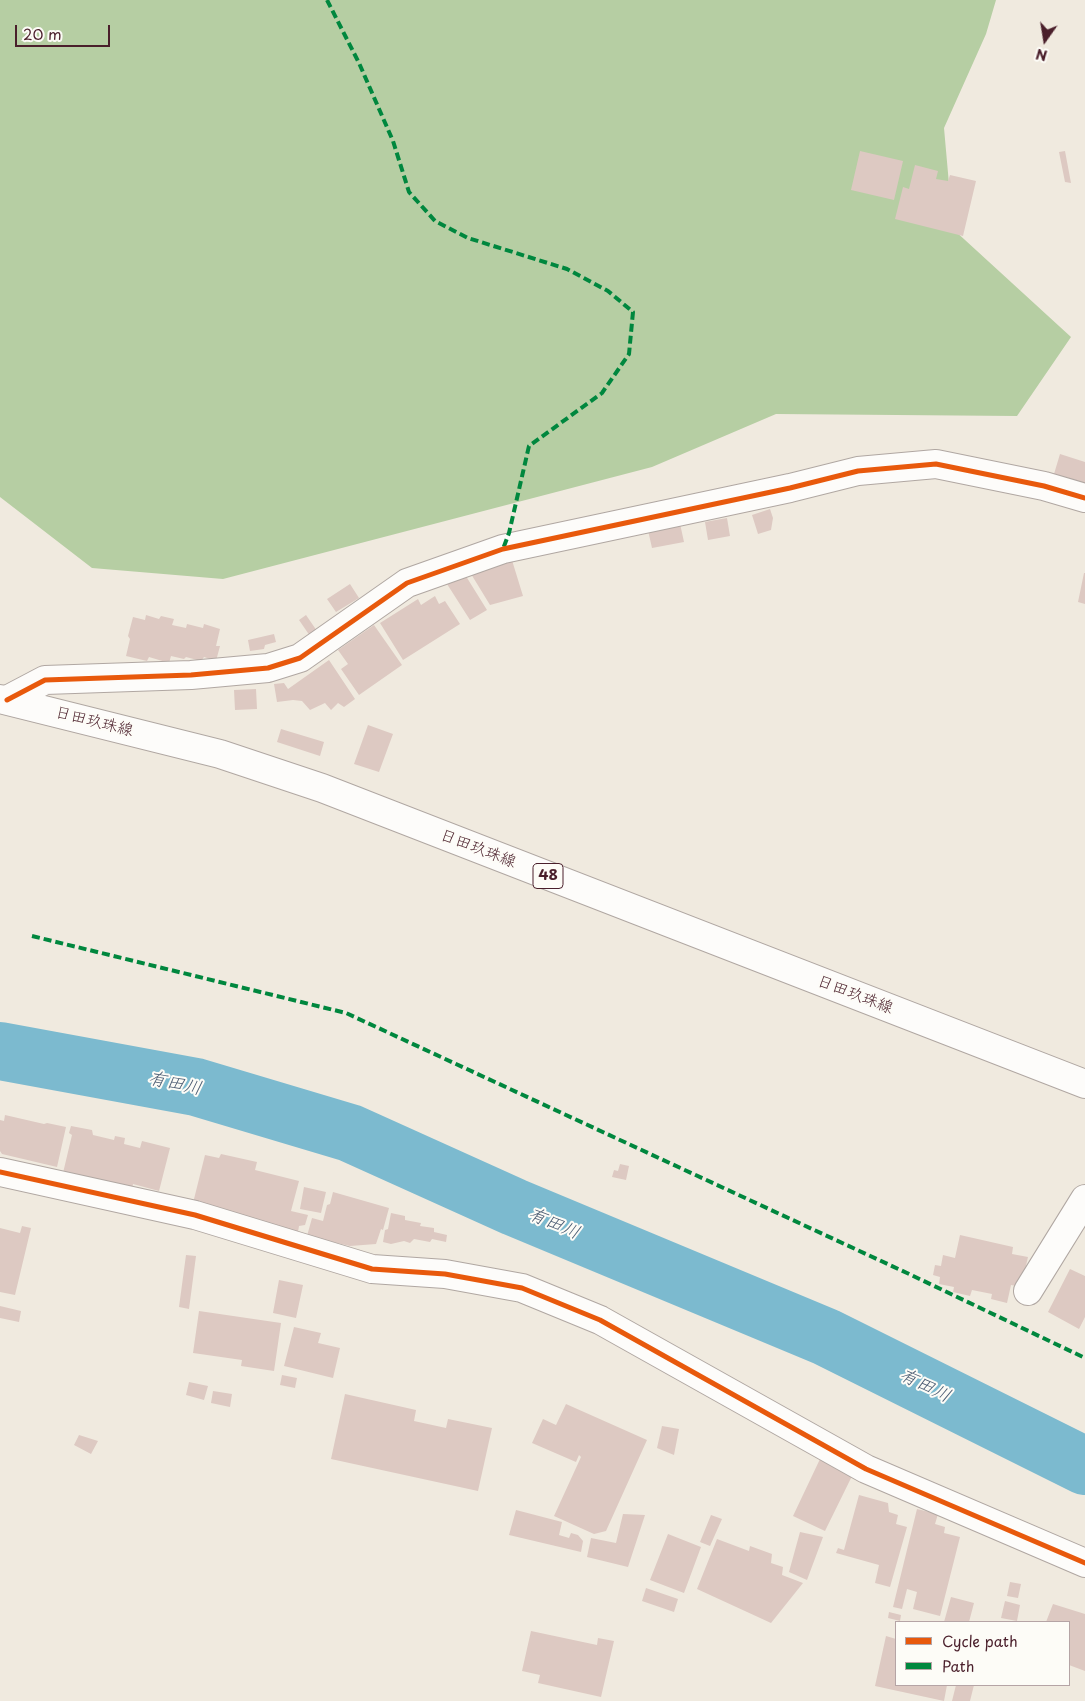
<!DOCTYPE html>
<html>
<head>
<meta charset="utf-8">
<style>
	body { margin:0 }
	#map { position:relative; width:1085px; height:1701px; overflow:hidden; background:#f0eadf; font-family:"Playpen Sans",sans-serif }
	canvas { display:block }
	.legend { position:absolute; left:895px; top:1621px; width:175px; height:65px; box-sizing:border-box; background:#fdfcf7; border:1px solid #b5a4a5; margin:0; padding:6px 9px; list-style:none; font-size:15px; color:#4a1f2b }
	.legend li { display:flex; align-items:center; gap:10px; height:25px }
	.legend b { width:25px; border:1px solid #b5a4a5 }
	.north { position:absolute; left:1020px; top:15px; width:50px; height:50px; -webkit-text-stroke:4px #fdfcf7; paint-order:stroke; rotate:193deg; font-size:14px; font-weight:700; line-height:20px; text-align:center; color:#4a1f2b }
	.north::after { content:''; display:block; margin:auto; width:18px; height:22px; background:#4a1f2b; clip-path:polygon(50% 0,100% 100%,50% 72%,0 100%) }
	.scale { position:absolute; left:15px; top:25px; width:95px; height:22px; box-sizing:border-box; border:2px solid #4a1f2b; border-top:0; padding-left:6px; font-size:15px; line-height:18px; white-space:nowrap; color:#4a1f2b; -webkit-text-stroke:4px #fdfcf7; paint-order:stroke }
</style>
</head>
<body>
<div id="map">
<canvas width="1085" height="1701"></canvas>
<ul class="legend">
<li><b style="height:6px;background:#e8590c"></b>Cycle path</li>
<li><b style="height:6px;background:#00873e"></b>Path</li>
</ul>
<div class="north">N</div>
<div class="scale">20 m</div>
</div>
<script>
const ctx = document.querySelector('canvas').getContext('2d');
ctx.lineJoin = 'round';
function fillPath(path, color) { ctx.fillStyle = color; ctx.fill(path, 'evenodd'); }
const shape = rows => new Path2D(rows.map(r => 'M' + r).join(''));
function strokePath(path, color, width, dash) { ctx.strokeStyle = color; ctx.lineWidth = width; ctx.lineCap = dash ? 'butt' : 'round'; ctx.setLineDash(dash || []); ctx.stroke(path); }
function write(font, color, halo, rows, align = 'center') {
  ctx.font = font + ' "Playpen Sans","Klee One",sans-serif'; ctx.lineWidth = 4; ctx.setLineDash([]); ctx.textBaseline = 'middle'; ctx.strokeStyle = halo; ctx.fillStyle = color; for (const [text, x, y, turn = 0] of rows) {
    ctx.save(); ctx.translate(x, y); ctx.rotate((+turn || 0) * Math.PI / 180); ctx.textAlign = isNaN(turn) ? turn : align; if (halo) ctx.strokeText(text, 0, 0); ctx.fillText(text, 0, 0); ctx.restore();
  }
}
fillPath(shape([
	[0,0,996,0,986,34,944,128,953,229,1071,337,1017,416,776,414,652,467,223,579,92,568,0,497]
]), '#b6cea3');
strokePath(shape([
	[0,1051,196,1087,350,1133,514,1207,826,1337,1085,1466]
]), '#7cbacf', 58);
fillPath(shape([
	[860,151,903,161,894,200,851,190],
	[1065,151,1071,183,1065,182,1059,152],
	[915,165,938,171,936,179,948,181,950,175,976,181,963,236,895,219,903,187,909,189],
	[1060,454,1085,462,1085,484,1054,474],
	[770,509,773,518,771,530,758,534,752,515],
	[727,518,730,536,708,540,705,522],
	[679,519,684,542,652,548,647,526],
	[511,557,523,596,490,605,468,569],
	[464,573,487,610,470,620,447,584],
	[1084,573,1085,573,1085,604,1078,602],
	[350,584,359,598,336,612,327,599],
	[435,596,439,604,445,601,460,624,403,660,380,623,418,599,421,605],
	[146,615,159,619,161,616,174,619,172,625,186,628,187,624,203,628,204,624,220,629,216,646,220,646,216,661,204,657,201,661,186,657,184,659,171,656,169,663,149,657,147,661,126,656,130,639,128,636,133,617,145,620],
	[306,615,317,631,310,636,299,620],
	[374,625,402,665,359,695,341,669,348,664,338,650],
	[274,634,276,642,265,645,264,649,250,651,248,640],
	[329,660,355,699,344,707,338,703,331,710,325,703,310,710,302,701,293,700,277,702,274,684,284,683,288,689],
	[256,689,257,709,235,710,234,690],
	[368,725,393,734,379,772,354,764],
	[281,729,324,742,320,756,277,742],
	[5,1115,44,1124,47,1123,66,1127,57,1167,2,1154,0,1151,0,1120,4,1121],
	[71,1126,92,1130,93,1135,114,1140,115,1136,125,1138,124,1144,140,1148,142,1141,170,1148,159,1191,133,1184,132,1190,63,1173,72,1135,69,1133],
	[221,1154,257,1162,255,1170,299,1181,291,1211,308,1215,305,1225,299,1226,298,1232,262,1224,261,1220,193,1203,205,1155,219,1158],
	[620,1164,629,1166,626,1180,612,1177,614,1170,618,1171],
	[304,1187,326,1192,321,1213,300,1209],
	[333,1192,389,1208,383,1230,381,1229,376,1244,350,1246,307,1236,312,1218,323,1221,327,1205,330,1204],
	[391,1213,405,1216,405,1220,421,1223,420,1226,434,1228,434,1232,447,1235,446,1242,432,1239,430,1242,414,1239,410,1243,404,1241,391,1244,383,1242,385,1230,388,1229],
	[22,1226,31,1228,15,1295,0,1292,0,1228,20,1233],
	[960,1235,1013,1247,1012,1254,1028,1257,1021,1287,1011,1285,1007,1303,991,1299,992,1294,972,1290,970,1296,953,1292,954,1287,939,1284,940,1277,933,1275,935,1265,941,1266,943,1255,955,1258],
	[186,1255,196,1256,189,1309,179,1307],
	[1070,1269,1085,1276,1085,1317,1079,1329,1048,1312],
	[279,1280,303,1285,296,1318,273,1313],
	[0,1306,21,1311,19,1322,0,1318],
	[199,1311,281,1323,274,1371,241,1366,242,1360,193,1353],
	[294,1327,321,1333,318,1343,340,1348,333,1378,284,1366],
	[282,1375,297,1378,295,1388,280,1385],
	[189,1382,208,1386,204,1400,186,1395],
	[213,1391,232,1394,230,1407,211,1403],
	[345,1394,416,1410,414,1421,446,1428,448,1419,492,1428,478,1491,331,1459],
	[566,1404,647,1440,606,1531,594,1534,554,1516,581,1457,579,1455,576,1462,532,1443,543,1419,556,1425],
	[662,1426,679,1429,674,1455,657,1448],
	[79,1435,98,1441,91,1454,74,1445],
	[820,1459,853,1474,825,1531,793,1516],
	[859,1495,888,1503,889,1512,898,1515,896,1524,907,1527,890,1587,875,1583,879,1565,836,1553,838,1548,844,1550],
	[917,1509,938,1514,935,1524,945,1527,944,1533,960,1537,940,1616,913,1609,917,1592,907,1589,902,1609,893,1607],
	[516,1510,562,1522,559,1535,569,1538,571,1533,578,1535,583,1541,581,1552,509,1535],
	[623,1514,645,1515,628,1567,587,1557,591,1538,616,1543],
	[711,1515,722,1519,710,1546,700,1542],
	[800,1532,823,1537,807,1580,789,1572],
	[668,1534,701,1547,684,1593,650,1580],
	[717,1539,749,1551,750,1546,772,1554,771,1563,783,1567,782,1575,803,1583,771,1623,697,1589],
	[1010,1582,1021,1584,1018,1598,1007,1596],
	[646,1588,678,1599,674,1612,642,1601],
	[951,1597,974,1603,969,1622,944,1622],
	[1005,1601,1020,1605,1017,1621,1001,1618],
	[1053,1604,1085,1614,1085,1671,1069,1665,1069,1622,1046,1622],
	[889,1612,901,1615,900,1621,888,1618],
	[531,1631,597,1645,598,1638,614,1641,601,1697,538,1683,540,1675,522,1671],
	[886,1636,896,1639,896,1685,947,1685,944,1701,875,1686],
	[956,1685,974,1685,970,1701,952,1701]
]), '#ddc9c2');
const minor = shape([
	[7,700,45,680,191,675,268,668,300,658,407,583,503,549,790,488,858,471,936,464,1044,486,1085,498],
	[0,1172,195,1215,372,1269,445,1274,522,1288,600,1320,866,1469,1085,1563],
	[1028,1291,1085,1199]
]);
const major = shape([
	[0,699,220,754,322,788,1085,1084]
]);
strokePath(minor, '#b0a7a2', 30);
strokePath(major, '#b0a7a2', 30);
strokePath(minor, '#fdfcfa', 28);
strokePath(major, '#fdfcfa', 28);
strokePath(shape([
	[327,0,359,63,393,141,409,192,435,221,468,238,567,269,608,291,633,312,629,354,602,393,529,446,509,533,503,549],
	[32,936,346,1013,907,1273,1085,1358]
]), '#00873e', 4, [8, 4]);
strokePath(shape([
	[7,700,45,680,191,675,268,668,300,658,407,583,503,549,790,488,858,471,936,464,1044,486,1085,498],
	[0,1172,195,1215,372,1269,445,1274,522,1288,600,1320,866,1469,1085,1563]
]), '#e8590c', 5);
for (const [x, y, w] of [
	[548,876,30]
]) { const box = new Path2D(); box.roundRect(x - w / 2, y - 12.5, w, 25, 4); ctx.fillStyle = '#fdfcf7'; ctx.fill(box); strokePath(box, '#4a1f2b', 1); }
write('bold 15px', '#4a1f2b', null, [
	["48",548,876]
]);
write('16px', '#4a1f2b', '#fdfcf7', [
	["日田玖珠線",94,722,14],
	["日田玖珠線",478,849,21],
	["日田玖珠線",855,995,21]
]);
write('italic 18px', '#4a5b72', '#fdfcf7', [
	["有田川",175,1084,12],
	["有田川",554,1224,23],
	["有田川",925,1386,26]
]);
</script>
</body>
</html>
